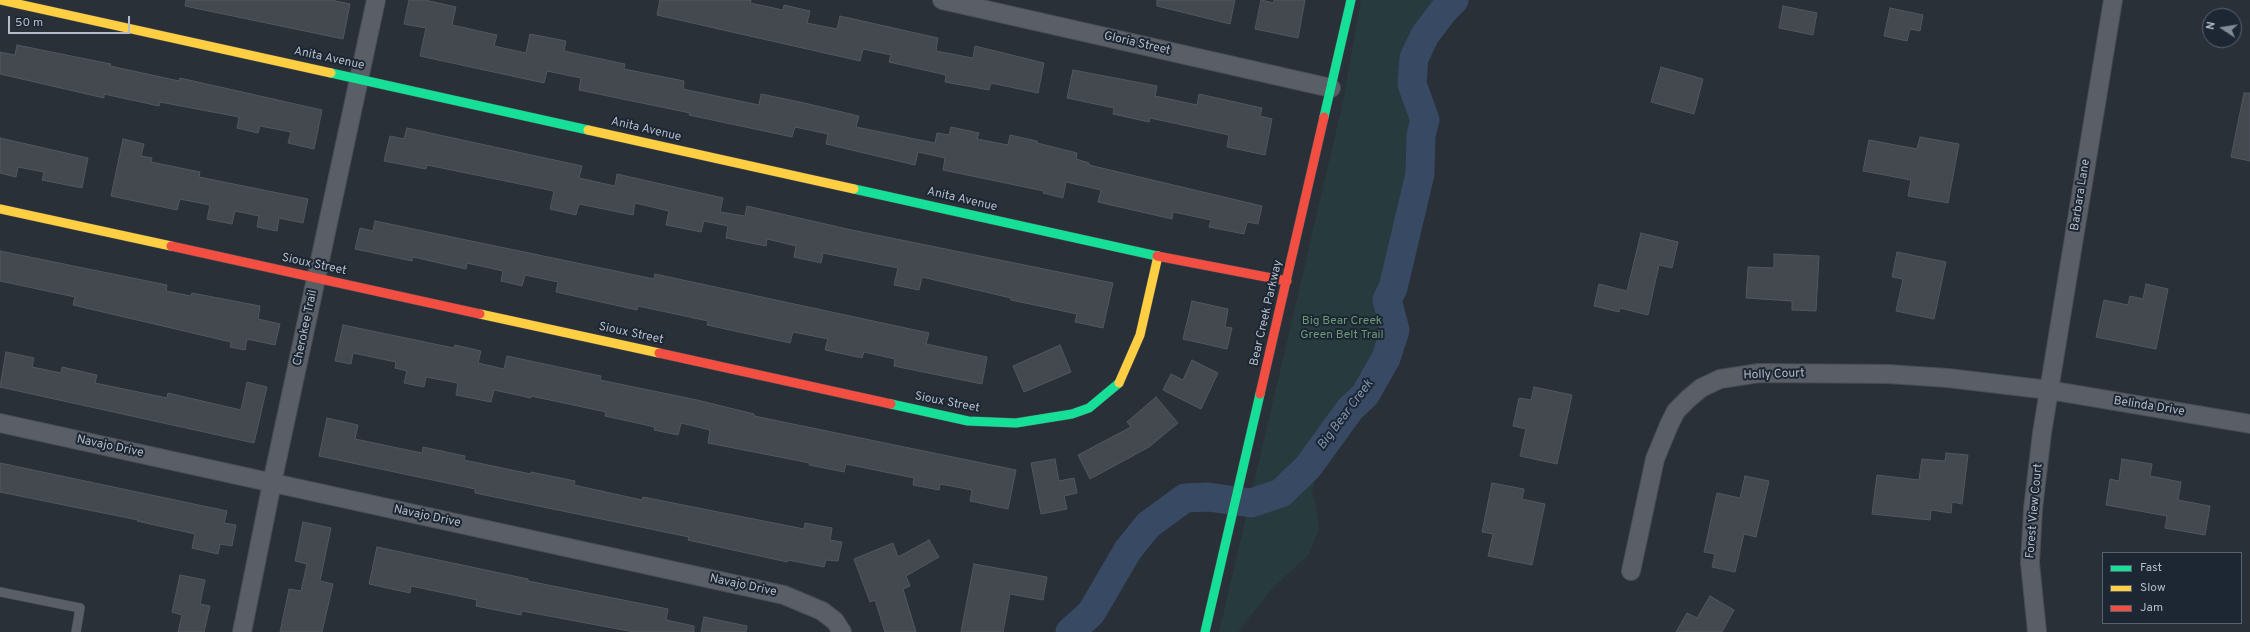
<!DOCTYPE html>
<html>
<head>
<meta charset="utf-8">
<style>
	body { margin:0 }
	#map { position:relative; width:2250px; height:632px; overflow:hidden; background:#2a3038; font-family:Overpass,sans-serif }
	canvas { display:block }
	.legend { position:absolute; left:2102px; top:552px; width:140px; height:72px; box-sizing:border-box; background:#1d2633; border:1px solid #59626f; margin:0; padding:5px 7px; list-style:none; font-size:12px; color:#b4bcc9 }
	.legend li { display:flex; align-items:center; gap:8px; height:20px }
	.legend b { width:20px; border:1px solid #59626f }
	.north { position:absolute; left:2202px; top:8px; width:40px; height:40px; box-sizing:border-box; background:#1d2633; border:1px solid #59626f; border-radius:50%; rotate:282deg; font-size:11px; font-weight:700; line-height:16px; text-align:center; color:#b4bcc9 }
	.north::after { content:''; display:block; margin:auto; width:14px; height:18px; background:#848b96; clip-path:polygon(50% 0,100% 100%,50% 72%,0 100%) }
	.scale { position:absolute; left:8px; top:16px; width:122px; height:18px; box-sizing:border-box; border:2px solid #b4bcc9; border-top:0; padding-left:5px; font-size:12px; line-height:14px; white-space:nowrap; color:#b4bcc9; -webkit-text-stroke:3px #1d2633; paint-order:stroke }
</style>
</head>
<body>
<div id="map">
<canvas width="2250" height="632"></canvas>
<ul class="legend">
<li><b style="height:5px;background:#16e098"></b>Fast</li>
<li><b style="height:5px;background:#ffcf43"></b>Slow</li>
<li><b style="height:5px;background:#f24e42"></b>Jam</li>
</ul>
<div class="north">N</div>
<div class="scale">50 m</div>
</div>
<script>
const ctx = document.querySelector('canvas').getContext('2d');
ctx.lineJoin = 'round';
function fillPath(path, color) { ctx.fillStyle = color; ctx.fill(path, 'evenodd'); }
const shape = rows => new Path2D(rows.map(r => 'M' + r).join(''));
function strokePath(path, color, width, dash) { ctx.strokeStyle = color; ctx.lineWidth = width; ctx.lineCap = dash ? 'butt' : 'round'; ctx.setLineDash(dash || []); ctx.stroke(path); }
function write(font, color, halo, rows, align = 'center') {
  ctx.font = font + ' Overpass,sans-serif'; ctx.lineWidth = 4; ctx.setLineDash([]); ctx.textBaseline = 'middle'; ctx.strokeStyle = halo; ctx.fillStyle = color; for (const [text, x, y, turn = 0] of rows) {
    ctx.save(); ctx.translate(x, y); ctx.rotate((+turn || 0) * Math.PI / 180); ctx.textAlign = isNaN(turn) ? turn : align; if (halo) ctx.strokeText(text, 0, 0); ctx.fillText(text, 0, 0); ctx.restore();
  }
}
fillPath(shape([
	[1361,0,1454,0,1444,10,1425,35,1414,58,1412,84,1425,120,1420,174,1393,288,1387,300,1395,330,1386,358,1375,377,1322,453,1312,491,1316,505,1319,529,1309,554,1270,591,1238,632,1219,632,1342,106]
]), '#273a3e');
strokePath(shape([
	[1070,632,1091,613,1128,550,1148,525,1185,498,1208,497,1251,503,1281,493,1308,467,1350,409,1365,395,1386,358,1395,330,1387,300,1393,288,1420,174,1421,135,1425,120,1412,84,1414,58,1425,35,1444,10,1454,0]
]), '#384963', 29);
const building = shape([
	[186,0,331,0,350,4,343,39,185,6,186,0],
	[409,0,425,0,456,7,452,25,497,35,494,46,526,53,530,34,566,41,564,51,625,64,624,69,684,81,683,89,759,105,761,94,800,102,859,116,856,127,935,143,937,133,949,135,951,127,979,133,977,139,1008,145,1010,135,1037,141,1037,143,1077,153,1076,159,1089,163,1089,165,1262,206,1258,224,1247,222,1244,234,1209,227,1211,220,1173,212,1172,219,1098,202,1101,190,1066,182,1063,198,1043,193,1044,191,943,170,945,158,918,152,915,165,826,144,828,134,795,127,792,137,689,115,690,113,579,90,581,78,547,71,544,83,420,56,426,28,404,24,409,0],
	[660,0,751,0,750,3,783,10,784,5,810,11,807,23,837,29,840,16,938,38,936,51,973,58,975,46,1044,63,1038,93,991,83,989,90,945,82,946,75,889,62,891,55,863,49,860,61,657,15,660,0],
	[1157,0,1235,0,1230,24,1157,6,1157,0],
	[1261,0,1274,3,1274,0,1305,0,1298,38,1255,29,1261,0],
	[1783,6,1817,13,1813,35,1779,28,1783,6],
	[1890,8,1923,15,1920,31,1910,29,1907,41,1884,36,1890,8],
	[17,45,111,64,110,66,179,81,180,78,322,110,314,149,288,143,291,132,260,126,258,133,237,128,239,117,160,102,159,106,104,94,104,98,0,74,0,52,15,55,17,45],
	[1661,67,1703,79,1694,114,1651,102,1661,67],
	[1073,70,1157,86,1155,96,1197,105,1199,94,1262,108,1260,116,1272,119,1265,155,1227,147,1229,135,1150,118,1149,122,1113,114,1114,108,1067,98,1073,70],
	[2244,93,2250,93,2250,161,2231,157,2244,93],
	[407,128,582,166,579,178,615,186,617,174,723,198,720,212,745,216,747,206,847,229,1113,283,1103,328,1075,322,1077,314,1011,300,1011,298,922,277,919,290,894,285,898,268,823,253,821,263,794,257,796,246,767,239,766,246,726,238,728,226,704,221,701,232,666,225,669,211,635,203,633,215,579,204,576,215,550,209,554,191,427,165,426,169,384,161,390,136,404,139,407,128],
	[1920,137,1959,144,1948,203,1908,196,1911,180,1863,171,1869,140,1917,149,1920,137],
	[0,138,88,158,82,188,42,180,44,172,18,167,16,177,0,173,0,138],
	[123,139,144,144,141,156,152,158,151,162,200,172,199,177,308,199,303,223,279,218,277,231,257,227,259,216,235,211,232,224,207,219,210,205,180,199,177,210,111,196,123,139],
	[375,221,654,279,655,274,929,333,926,344,987,357,982,384,894,366,895,359,864,352,862,358,825,350,828,339,793,332,790,343,707,325,708,321,638,306,637,310,556,292,558,282,525,275,522,286,501,281,503,271,467,263,466,269,413,257,412,261,355,249,360,228,373,231,375,221],
	[1641,233,1678,242,1672,268,1659,265,1648,315,1620,308,1619,312,1594,306,1599,284,1627,291,1641,233],
	[0,251,167,285,166,291,191,296,192,293,260,306,258,319,280,324,275,345,247,339,245,350,230,347,231,342,73,305,75,297,0,281,0,251],
	[1897,252,1946,262,1934,319,1896,311,1903,279,1892,277,1897,252],
	[1774,254,1819,256,1816,311,1792,310,1792,301,1746,298,1748,267,1774,268,1774,254],
	[2146,284,2168,289,2156,349,2096,337,2104,300,2128,305,2130,296,2143,299,2146,284],
	[1192,301,1228,309,1225,327,1232,328,1227,349,1183,339,1192,301],
	[343,325,454,348,455,345,481,351,478,363,504,369,507,356,601,376,600,380,697,400,754,414,754,416,1016,470,1008,509,970,501,972,490,940,484,939,490,913,485,914,478,846,464,844,472,809,465,810,463,708,443,710,430,681,423,678,435,654,430,655,427,605,416,606,412,531,396,531,398,494,390,491,402,456,395,458,383,426,377,424,387,404,383,407,371,395,368,396,362,353,353,351,364,335,361,343,325],
	[1060,345,1071,372,1024,392,1013,366,1060,345],
	[6,352,34,358,32,367,61,373,62,367,97,375,95,383,167,398,168,393,241,410,247,382,267,387,254,443,0,387,6,352],
	[1192,360,1218,373,1201,409,1163,390,1171,374,1183,380,1192,360],
	[1534,387,1572,395,1557,464,1520,456,1526,429,1513,426,1519,398,1531,400,1534,387],
	[1156,397,1178,423,1149,447,1090,479,1078,455,1131,427,1127,422,1156,397],
	[327,418,358,425,355,439,422,453,423,447,465,456,464,460,531,474,531,472,575,481,574,485,642,500,643,497,804,529,805,523,832,528,830,540,842,542,838,561,826,560,824,567,788,560,787,562,688,540,689,537,475,493,475,489,319,456,327,418],
	[1946,453,1968,455,1962,504,1952,502,1951,513,1931,510,1930,520,1872,514,1877,475,1919,480,1922,459,1945,461,1946,453],
	[1055,459,1059,481,1074,478,1077,493,1064,496,1067,509,1041,514,1031,463,1055,459],
	[2122,459,2152,464,2150,476,2181,482,2178,500,2210,506,2205,535,2165,528,2167,516,2106,505,2110,479,2119,481,2122,459],
	[0,463,227,511,224,523,236,525,232,546,220,544,218,554,192,548,195,534,137,521,138,520,0,492,0,463],
	[1745,476,1769,481,1756,537,1744,534,1735,572,1712,567,1715,554,1704,552,1717,493,1740,498,1745,476],
	[1492,483,1524,489,1522,499,1545,504,1532,565,1488,556,1493,534,1482,532,1492,483],
	[303,522,331,528,320,581,333,584,322,632,280,632,289,589,301,591,307,564,295,561,303,522],
	[929,540,939,557,906,576,910,586,903,589,916,632,885,632,875,600,870,602,854,559,893,543,898,557,929,540],
	[377,547,528,579,528,581,668,609,666,620,694,626,694,632,634,632,522,611,521,615,476,606,477,600,411,586,410,593,369,584,377,547],
	[974,564,1047,577,1043,600,1010,594,1003,632,961,632,974,564],
	[180,575,205,580,200,604,210,606,204,632,178,632,182,615,172,612,180,575],
	[1710,596,1734,610,1722,632,1676,632,1687,613,1697,618,1710,596],
	[704,617,747,626,746,632,701,632,704,617]
]);
fillPath(building, '#444950');
strokePath(building, '#52575f', 1);
const lane = shape([
	[0,592,80,608,76,632]
]);
const street = shape([
	[942,0,1331,88],
	[0,423,784,595,822,611,835,621,842,632],
	[1631,571,1655,459,1669,425,1676,411,1688,399,1701,388,1720,379,1759,373,1888,374,1948,378,2049,390,2250,424],
	[242,632,272,483,376,0],
	[2037,632,2030,563,2033,509,2042,433,2113,0]
]);
const fast = shape([
	[331,73,588,130],
	[1324,117,1351,0],
	[854,189,1157,256],
	[891,404,968,421,1016,423,1072,414,1089,408,1119,383],
	[1205,632,1260,394]
]);
const slow = shape([
	[0,0,331,73],
	[588,130,854,189],
	[0,209,171,246],
	[480,314,659,353],
	[1119,383,1140,335,1158,256]
]);
const jam = shape([
	[171,246,480,314],
	[1157,256,1287,281],
	[659,353,891,404],
	[1260,394,1324,117]
]);
strokePath(lane, '#484c53', 10);
strokePath(street, '#484c53', 20);
strokePath(fast, '#484c53', 10);
strokePath(slow, '#484c53', 10);
strokePath(jam, '#484c53', 10);
strokePath(lane, '#5a5e66', 9);
strokePath(street, '#5a5e66', 18);
strokePath(fast, '#16e098', 9);
strokePath(slow, '#ffcf43', 9);
strokePath(jam, '#f24e42', 9);
write('12px', '#b4bcc9', '#1d2633', [
	["Gloria Street",1137,44,13],
	["Anita Avenue",329,59,12],
	["Anita Avenue",646,130,13],
	["Barbara Lane",2081,195,-81],
	["Anita Avenue",962,200,13],
	["Sioux Street",314,265,12],
	["Bear Creek Parkway",1267,313,-77],
	["Cherokee Trail",306,328,-78],
	["Sioux Street",631,334,12],
	["Holly Court",1774,375,-2],
	["Sioux Street",947,403,11],
	["Belinda Drive",2149,407,9],
	["Navajo Drive",110,447,12],
	["Forest View Court",2035,511,-85],
	["Navajo Drive",427,517,12],
	["Navajo Drive",743,586,12]
]);
write('12px', '#6b9a76', '#1d2633', [
	["Big Bear Creek",1342,322],
	["Green Belt Trail",1342,336]
]);
write('italic 13px', '#7c92b1', '#1d2633', [
	["Big Bear Creek",1346,415,-53]
]);
</script>
</body>
</html>
